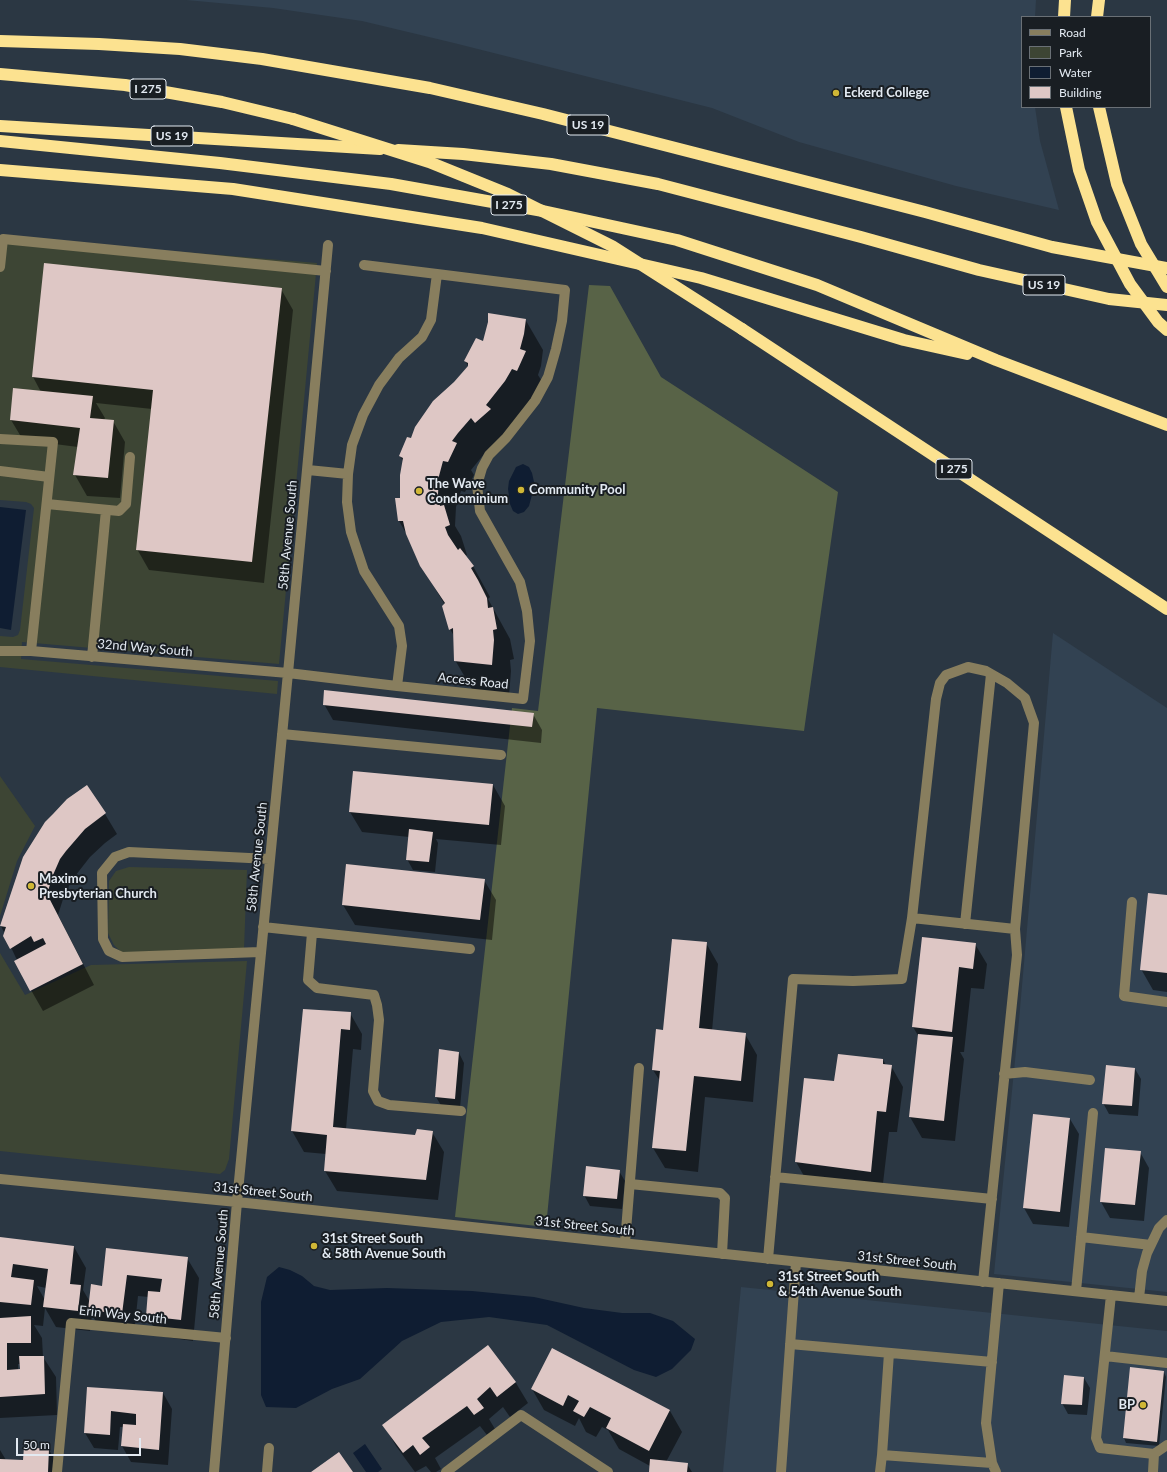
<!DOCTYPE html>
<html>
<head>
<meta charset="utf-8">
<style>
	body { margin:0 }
	#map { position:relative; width:1167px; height:1472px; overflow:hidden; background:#2b3743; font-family:Lato,sans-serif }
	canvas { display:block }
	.legend { position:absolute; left:1021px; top:16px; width:130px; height:92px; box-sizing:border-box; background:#191e23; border:1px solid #6a7076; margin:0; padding:5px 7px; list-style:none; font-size:12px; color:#e3eaf2 }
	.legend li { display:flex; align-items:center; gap:8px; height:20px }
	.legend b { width:20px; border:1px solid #6a7076 }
	.scale { position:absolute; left:16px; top:1438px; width:125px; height:18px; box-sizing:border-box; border:2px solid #e3eaf2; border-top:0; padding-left:5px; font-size:12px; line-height:14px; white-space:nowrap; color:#e3eaf2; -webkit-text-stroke:3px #191e23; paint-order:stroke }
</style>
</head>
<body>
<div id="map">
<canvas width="1167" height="1472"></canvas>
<ul class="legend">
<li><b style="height:5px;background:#887e5e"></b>Road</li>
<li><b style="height:11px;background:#3d4534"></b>Park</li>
<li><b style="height:11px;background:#0f1d32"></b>Water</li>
<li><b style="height:11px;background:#dec7c5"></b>Building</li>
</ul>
<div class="scale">50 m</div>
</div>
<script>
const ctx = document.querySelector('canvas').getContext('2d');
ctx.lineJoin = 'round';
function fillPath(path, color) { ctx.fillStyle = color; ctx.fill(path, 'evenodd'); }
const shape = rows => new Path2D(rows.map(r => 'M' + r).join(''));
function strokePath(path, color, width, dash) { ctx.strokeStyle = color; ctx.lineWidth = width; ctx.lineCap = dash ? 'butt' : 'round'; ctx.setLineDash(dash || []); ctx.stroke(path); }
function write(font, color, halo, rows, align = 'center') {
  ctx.font = font + ' Lato,sans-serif'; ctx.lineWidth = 4; ctx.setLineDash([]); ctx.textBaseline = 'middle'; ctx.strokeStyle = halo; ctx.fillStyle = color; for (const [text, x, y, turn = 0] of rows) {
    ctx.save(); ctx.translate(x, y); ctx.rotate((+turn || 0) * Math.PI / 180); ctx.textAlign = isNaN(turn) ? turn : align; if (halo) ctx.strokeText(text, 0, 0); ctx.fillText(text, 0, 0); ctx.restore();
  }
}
fillPath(shape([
	[186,0,1036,0,1035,17,1022,17,1022,107,1035,107,1040,141,1059,210,956,186,799,142,712,108,454,43,362,21,273,8],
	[1053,633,1167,708,1167,1292,994,1274,1019,1020],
	[741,1287,1167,1331,1167,1472,723,1472]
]), '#324252');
fillPath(shape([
	[0,237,317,263,279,664,22,642,21,659,278,681,277,694,0,667,0,636,13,637,18,635,20,630,34,508,31,504,26,502,0,500],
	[0,776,35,826,17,861,0,916],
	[129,867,247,870,244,949,135,953,121,952,114,945,108,933,109,881,116,871],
	[0,953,25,995,91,965,247,961,229,1159,225,1170,220,1174,0,1151]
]), '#3d4534');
fillPath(shape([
	[589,285,610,286,661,377,838,492,804,731,597,708,546,1227,455,1217,512,708,538,711]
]), '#586347');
fillPath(shape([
	[523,464,529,467,532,473,534,482,533,491,529,506,524,512,518,514,513,511,510,504,508,489,509,481,516,467],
	[0,507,26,510,11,630,0,628],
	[279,1267,290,1270,302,1276,314,1286,330,1290,387,1288,472,1291,534,1297,584,1308,622,1313,650,1313,673,1321,695,1339,691,1350,672,1369,656,1377,634,1370,547,1325,489,1317,441,1322,402,1341,360,1379,332,1389,296,1408,266,1407,261,1395,261,1302,267,1277],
	[365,1444,382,1469,378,1472,366,1472,353,1453]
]), '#0f1d32');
fillPath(shape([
	[45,264,281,289,293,310,264,583,149,570,137,549,152,409,96,403,105,418,104,420,113,421,125,442,120,498,87,496,75,475,78,447,23,440,11,420,41,392,33,377],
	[525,319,543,350,541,366,538,375,543,383,535,401,530,399,523,412,504,435,489,448,471,470,474,475,465,492,461,491,456,507,455,526,461,536,467,555,465,556,473,566,490,597,488,599,510,639,514,659,510,660,511,671,509,696,473,691,455,660,454,636,450,629,445,605,421,565,410,540,399,521,396,499,401,499,403,461,400,456,455,382,469,367,465,361,483,342],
	[324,704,533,714,542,730,541,743,333,720],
	[493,785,505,806,501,845,436,839,438,843,435,872,413,870,407,859,409,837,362,832,350,812],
	[105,814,117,834,105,843,90,857,72,880,64,896,58,915,94,985,43,1011,31,990,1,926,24,857],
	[484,880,496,900,492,940,355,925,343,905],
	[1167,896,1167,992,1153,990,1141,969],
	[706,943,718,964,712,1031,745,1034,757,1055,753,1102,705,1097,698,1172,665,1168,653,1148,660,1081,653,1070,664,1031],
	[975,944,987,964,984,989,971,988,964,1052,960,1052,964,1059,955,1141,922,1138,910,1117,919,1037,913,1027],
	[304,1010,350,1013,362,1034,361,1050,353,1049,346,1129,416,1136,432,1132,444,1152,438,1200,337,1191,325,1171,326,1154,304,1152,292,1131],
	[459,1053,464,1063,460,1108,442,1107,436,1097],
	[883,1060,886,1065,891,1066,903,1087,897,1132,889,1132,882,1192,808,1183,796,1162,835,1082],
	[1135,1069,1141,1079,1138,1116,1109,1114,1103,1103],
	[1070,1119,1079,1134,1069,1227,1033,1224,1024,1208],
	[1140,1152,1149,1168,1144,1221,1110,1218,1101,1202],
	[619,1171,625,1181,622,1209,590,1206,584,1195],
	[0,1238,74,1247,86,1268,83,1290,90,1302,103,1287,107,1249,187,1258,199,1278,193,1341,159,1336,147,1316,149,1297,138,1296,134,1334,101,1330,92,1315,90,1331,56,1327,45,1308,43,1326,34,1325,42,1338,43,1357,56,1377,57,1415,0,1418],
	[37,1286,46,1288,45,1300],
	[18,1364,21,1364,21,1370,18,1370],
	[488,1346,516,1383,528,1403,510,1417,503,1407,489,1419,495,1429,487,1435,480,1426,435,1458,441,1469,436,1472,431,1472,426,1466,415,1472,396,1446,384,1425],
	[552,1349,670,1411,682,1432,666,1462,687,1464,692,1472,650,1472,650,1466,619,1449,608,1430,602,1427,596,1437,586,1432,579,1418,575,1426,544,1410,532,1389],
	[1164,1372,1166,1377,1159,1446,1126,1443,1124,1438],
	[1084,1378,1090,1388,1087,1415,1068,1414,1062,1403],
	[88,1388,163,1393,172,1409,168,1465,131,1462,122,1446,124,1427,120,1427,118,1450,94,1448,85,1433],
	[0,1450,6,1460,24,1461,49,1450,58,1465,57,1472,0,1472]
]), '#0007');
fillPath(shape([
	[44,263,282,288,252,562,136,550,153,390,32,377],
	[488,313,526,319,524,334,520,349,526,351,517,371,512,369,505,381,486,405,491,409,475,423,471,418,458,433,452,441,457,443,448,462,443,461,439,476,438,494,440,506,444,505,450,525,445,527,448,535,458,550,460,548,474,566,471,568,478,580,487,598,488,608,493,607,497,629,493,630,494,640,492,665,454,661,453,628,449,630,442,606,445,603,420,566,406,534,403,521,398,521,395,498,400,498,400,475,403,458,399,456,407,437,411,438,415,427,433,401,454,382,468,366,468,363,464,361,476,338,483,341,488,322],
	[13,388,93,396,90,418,114,420,108,478,73,475,80,428,10,420],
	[324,690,534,713,532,727,323,705],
	[353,771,493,784,489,825,349,812],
	[87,785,106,813,85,829,66,851,60,859,53,875,47,894,83,964,30,991,14,961,46,944,43,938,34,942,31,936,10,949,3,936,6,927,0,926,23,857,45,822,53,814,67,799],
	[409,829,433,832,429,862,406,860],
	[346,864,485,879,480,920,342,905],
	[1148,893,1167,895,1167,973,1140,970],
	[922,937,976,943,973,969,959,967,952,1032,912,1027],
	[672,939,707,942,699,1028,746,1033,741,1081,694,1076,686,1151,652,1148,660,1071,652,1070,656,1029,663,1030],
	[303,1009,351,1012,350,1030,341,1029,333,1127,415,1135,417,1129,433,1131,426,1180,324,1171,327,1135,291,1131],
	[918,1034,953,1037,944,1121,909,1117],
	[439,1049,459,1052,455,1099,435,1097],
	[838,1054,883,1059,883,1064,892,1065,886,1112,877,1111,871,1172,795,1162,804,1078,834,1081],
	[1106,1065,1135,1068,1132,1106,1102,1104],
	[1033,1114,1070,1118,1060,1212,1023,1208],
	[1105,1148,1141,1151,1135,1205,1100,1202],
	[586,1166,620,1170,617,1199,583,1196],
	[0,1237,74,1246,70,1284,81,1285,78,1311,43,1307,48,1269,13,1264,11,1277,34,1280,31,1305,0,1302],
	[106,1248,188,1257,181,1320,146,1316,148,1291,160,1292,162,1279,127,1275,122,1314,88,1310,91,1284,102,1286],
	[31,1316,31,1343,7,1343,7,1370,20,1369,19,1356,44,1356,45,1394,0,1397,0,1318],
	[488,1345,516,1382,497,1397,490,1387,477,1399,484,1408,474,1415,467,1406,422,1438,430,1447,420,1455,413,1445,403,1453,382,1425],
	[552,1348,670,1410,649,1451,606,1428,611,1418,590,1407,584,1417,573,1411,579,1401,568,1395,563,1406,531,1389],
	[1130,1367,1164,1371,1157,1442,1123,1438],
	[1064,1375,1084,1377,1082,1405,1061,1404],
	[87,1387,163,1392,159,1450,121,1446,123,1424,136,1425,136,1414,111,1411,110,1435,84,1433],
	[24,1447,49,1449,48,1472,0,1472,0,1459,23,1460],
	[339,1452,353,1472,311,1472],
	[650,1459,688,1463,687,1472,649,1472]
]), '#dec7c5');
strokePath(shape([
	[364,265,437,274],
	[0,267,3,239,326,271],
	[0,439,53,442,31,651],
	[308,470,348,474],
	[0,471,49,477],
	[47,504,119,511,126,504,130,457],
	[0,651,31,651,288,673,397,686,523,699,530,641,527,611,520,582,480,511,477,485,482,468,489,455,506,438,535,401,548,377,556,349,562,321,565,290,437,274,431,320,422,337,399,358,379,385,363,415,352,445,348,474,347,502,351,532,364,571,399,626,402,646,397,686],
	[92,657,106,510],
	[282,734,501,755],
	[1132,902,1124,996,1167,1002],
	[912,918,936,699,940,683,946,675,968,667,986,671,1007,683,1025,698,1034,723,1015,929],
	[965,924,991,674],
	[263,927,470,949],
	[312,933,308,980,317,988,374,995,377,1005,379,1020,373,1091,378,1101,389,1105,461,1111],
	[260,952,122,957,109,951,103,939,102,873,115,857,129,852,269,859],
	[1004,1074,1025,1072,1090,1080],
	[775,1177,992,1199],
	[0,1179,237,1202,1167,1301],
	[630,1184,720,1193,725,1198,722,1254],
	[1081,1237,1151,1245],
	[625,1243,639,1068],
	[768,1259,793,979,853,981,902,979,912,918,1015,929,1017,955,983,1282],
	[1076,1291,1093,1113],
	[1111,1295,1096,1438,1100,1448,1154,1454,1153,1472],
	[1139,1298,1142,1271,1147,1253,1159,1228,1167,1220],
	[790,1344,992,1362],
	[1105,1356,1167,1363],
	[1154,1454,1167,1445],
	[882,1455,889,1353],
	[57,1472,71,1323,226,1338],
	[214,1472,237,1202,288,673,328,245],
	[267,1472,269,1448],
	[446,1472,521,1415,608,1472],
	[781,1472,796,1262],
	[880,1472,882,1455,992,1463],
	[996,1472,992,1463,986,1423,999,1283]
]), '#887e5e', 10);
strokePath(shape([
	[1064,17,1065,0],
	[1097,17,1099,0],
	[0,41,99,44,180,49,262,59,430,88,543,114,925,212,1052,247,1167,268],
	[0,74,125,85,222,102,293,119],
	[0,126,380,149],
	[0,141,220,163,391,184,543,211,677,240,817,285,996,360,1167,425],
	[398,150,463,154,551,164,658,184,861,237,979,270,1109,299,1167,305],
	[0,170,233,189,482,228,701,278,904,340,967,354],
	[742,329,1167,609]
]), '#fce290', 12);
strokePath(shape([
	[1066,107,1079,170,1097,222,1130,284,1158,322,1167,330],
	[1099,107,1117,184,1141,244,1167,287],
	[293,119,429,162,508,194,612,246,742,329]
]), '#fce290', 12);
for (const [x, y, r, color] of [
	[836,93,4,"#d0b736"],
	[521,490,4,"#d0b736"],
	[419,491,4,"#d0b736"],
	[31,886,4,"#d0b736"],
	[314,1246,4,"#d0b736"],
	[770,1284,4,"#d0b736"],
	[1143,1405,4,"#d0b736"]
]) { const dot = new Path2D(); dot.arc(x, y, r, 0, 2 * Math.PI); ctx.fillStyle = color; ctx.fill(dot); strokePath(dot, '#191e23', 1.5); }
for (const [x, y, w] of [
	[148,89,36],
	[588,125,42],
	[172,136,42],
	[509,205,36],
	[1044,285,42],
	[954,469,36]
]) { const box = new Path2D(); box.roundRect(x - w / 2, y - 10, w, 20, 3); ctx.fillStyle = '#191e23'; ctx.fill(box); strokePath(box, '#e3eaf2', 1); }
write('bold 12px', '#e3eaf2', null, [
	["I 275",148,89],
	["US 19",588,125],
	["US 19",172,136],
	["I 275",509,205],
	["US 19",1044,285],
	["I 275",954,469]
]);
write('bold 13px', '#e3eaf2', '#191e23', [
	["Eckerd College",844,93],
	["The Wave",427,484],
	["Condominium",427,499],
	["Community Pool",529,490],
	["Maximo",39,879],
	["Presbyterian Church",39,894],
	["31st Street South",322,1239],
	["& 58th Avenue South",322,1254],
	["31st Street South",778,1277],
	["& 54th Avenue South",778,1292],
	["BP",1135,1405,"right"]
], 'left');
write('13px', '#e3eaf2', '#191e23', [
	["58th Avenue South",288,535,-85],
	["32nd Way South",145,648,5],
	["Access Road",473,681,6],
	["58th Avenue South",257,857,-84],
	["31st Street South",263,1192,6],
	["31st Street South",585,1226,6],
	["31st Street South",907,1261,6],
	["58th Avenue South",219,1264,-85],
	["Erin Way South",123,1315,6]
]);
</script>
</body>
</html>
